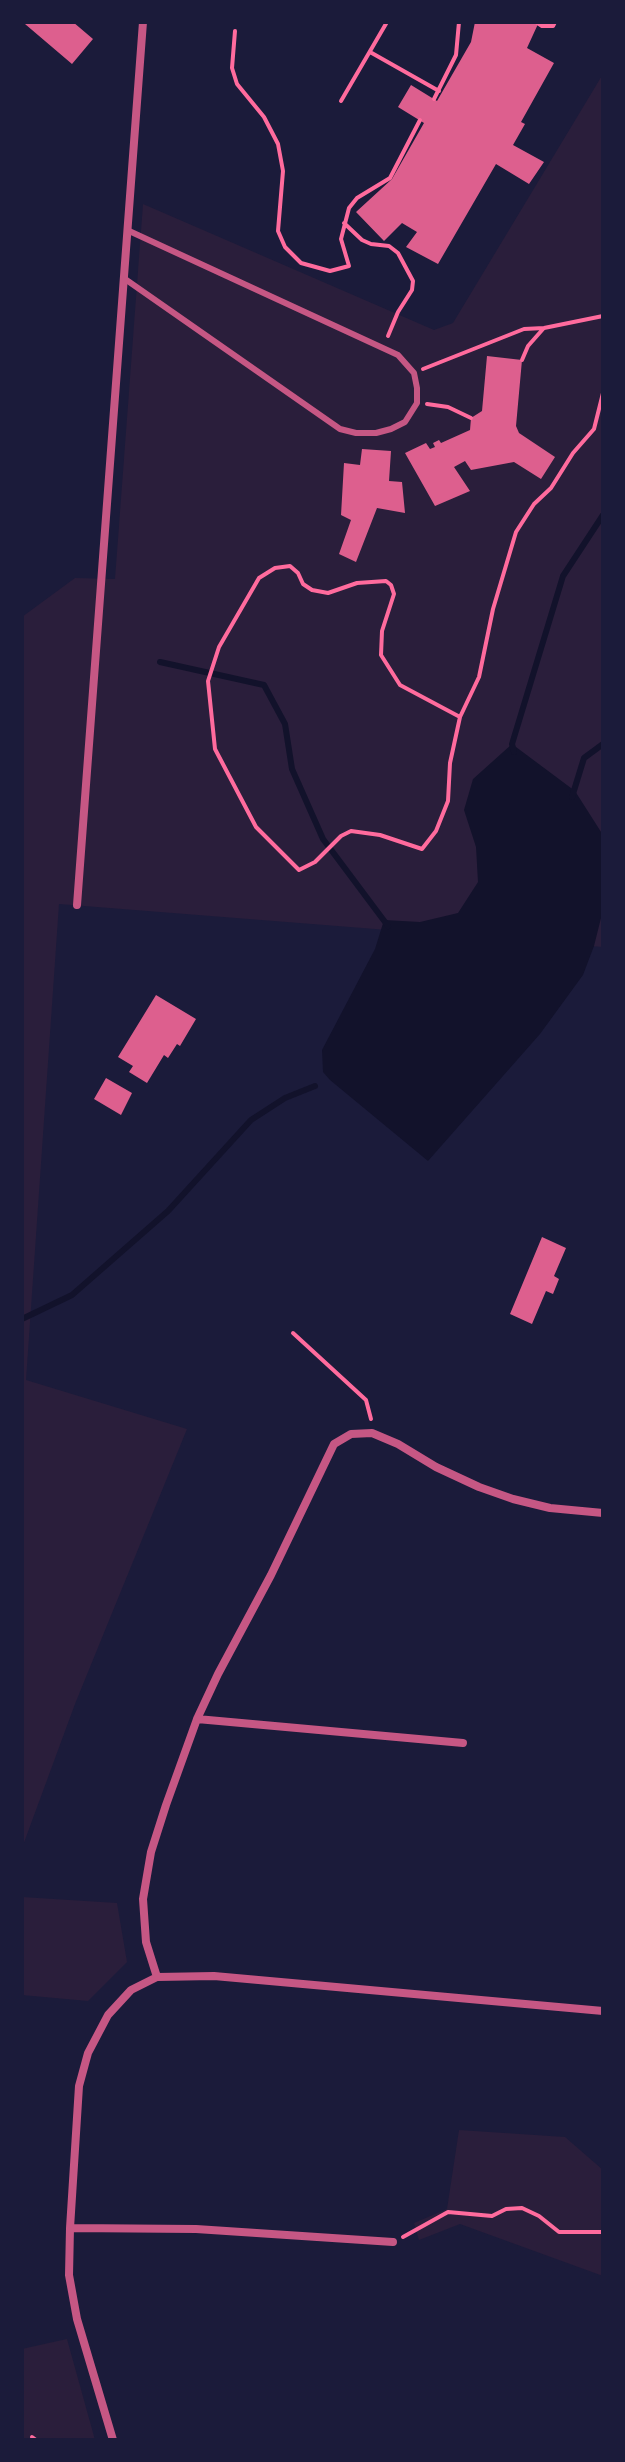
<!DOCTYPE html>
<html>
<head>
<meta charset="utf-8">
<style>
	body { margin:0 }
	#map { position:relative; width:625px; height:2462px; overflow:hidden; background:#1b1b3a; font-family:"Exo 2",sans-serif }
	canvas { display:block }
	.frame { position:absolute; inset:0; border:24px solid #1b1b3a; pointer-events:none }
</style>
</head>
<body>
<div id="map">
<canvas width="625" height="2462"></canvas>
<div class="frame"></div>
</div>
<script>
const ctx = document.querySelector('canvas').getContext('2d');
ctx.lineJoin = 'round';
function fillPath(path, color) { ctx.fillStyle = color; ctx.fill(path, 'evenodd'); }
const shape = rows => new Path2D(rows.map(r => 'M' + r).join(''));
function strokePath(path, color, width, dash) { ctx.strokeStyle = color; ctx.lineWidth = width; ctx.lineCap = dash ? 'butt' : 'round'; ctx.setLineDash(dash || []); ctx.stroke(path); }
fillPath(shape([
	[603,74,603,947,59,904,26,1380,187,1429,75,1704,22,1848,22,617,75,578,115,579,143,204,434,330,453,323],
	[22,1897,117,1903,127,1962,88,2001,22,1995],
	[459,2130,565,2137,603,2170,603,2276,460,2224,419,2240,414,2223,447,2209],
	[67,2339,95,2440,22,2440,22,2349]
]), '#2a1e3b');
fillPath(shape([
	[512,744,575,791,603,835,603,910,594,946,583,975,540,1034,428,1161,330,1080,323,1072,322,1050,375,949,384,920,420,922,458,913,478,882,476,847,464,810,473,779]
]), '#12122b');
strokePath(shape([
	[160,662,264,685,285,724,292,769,323,839,388,926],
	[514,752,512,744,563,576,603,515],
	[572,797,584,758,603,744],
	[22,1319,72,1295,168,1211,251,1120,285,1098,315,1086]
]), '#12122b', 6);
fillPath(shape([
	[27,22,73,22,93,39,72,64,25,24],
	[475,22,538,24,527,48,554,63,521,122,525,124,513,145,544,162,529,184,496,164,438,264,406,247,417,232,402,223,384,241,356,212,392,179,424,123,398,107,411,85,437,101,471,42],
	[487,356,522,360,516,426,519,433,555,457,541,479,514,462,471,470,465,461,454,467,470,491,435,506,405,453,426,443,430,449,435,447,433,443,439,440,441,443,470,430,471,418,482,411],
	[362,449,391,451,389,481,402,482,405,513,377,508,356,562,339,554,351,520,341,515,344,463,360,465],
	[156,995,196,1019,180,1046,177,1044,168,1058,164,1055,147,1083,129,1072,133,1066,118,1057],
	[106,1078,132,1093,121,1115,94,1099],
	[542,1237,566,1248,554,1276,559,1279,553,1294,546,1291,532,1324,510,1314]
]), '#dd5f8e');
strokePath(shape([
	[536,22,542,26,553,26,555,22],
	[235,31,232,68,237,84,264,117,278,144,283,171,278,231,285,247,301,263,330,271,349,266,341,239,349,208,357,198,390,178,420,120],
	[370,52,439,91],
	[434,99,456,55,459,22],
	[341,101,387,22],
	[344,223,362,240,371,244,389,246,398,253,413,281,412,290,398,312,388,336],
	[522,360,528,346,543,329],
	[423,369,524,329,544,328,603,316],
	[427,404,448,407,471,418],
	[460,717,400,685,381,655,382,631,394,594,391,585,386,581,357,583,328,593,312,590,303,584,298,573,290,566,275,568,259,578,219,647,208,681,215,749,256,827,299,870,315,862,341,836,351,831,380,835,422,849,436,831,448,801,450,763,460,717,479,677,493,609,516,532,534,504,551,488,573,453,594,429,603,393],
	[293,1333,366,1400,371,1419],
	[403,2237,448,2212,492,2216,506,2209,522,2208,539,2216,559,2232,603,2232],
	[32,2437,36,2440]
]), '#ff6b9d', 4);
strokePath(shape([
	[125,279,340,429,356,433,376,433,391,429,405,422,417,403,417,388,414,373,398,355,127,230]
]), '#c65784', 6);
strokePath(shape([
	[77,905,143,22],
	[197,1719,463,1743],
	[157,1977,146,1942,143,1899,151,1852,166,1805,197,1719,218,1674,271,1575,334,1444,351,1434,372,1433,398,1444,436,1467,479,1487,513,1499,550,1508,603,1513],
	[70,2228,196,2229,393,2242],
	[113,2440,77,2319,69,2275,70,2228,79,2086,88,2053,108,2015,131,1990,157,1977,214,1976,603,2011]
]), '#c65784', 8);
</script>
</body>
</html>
